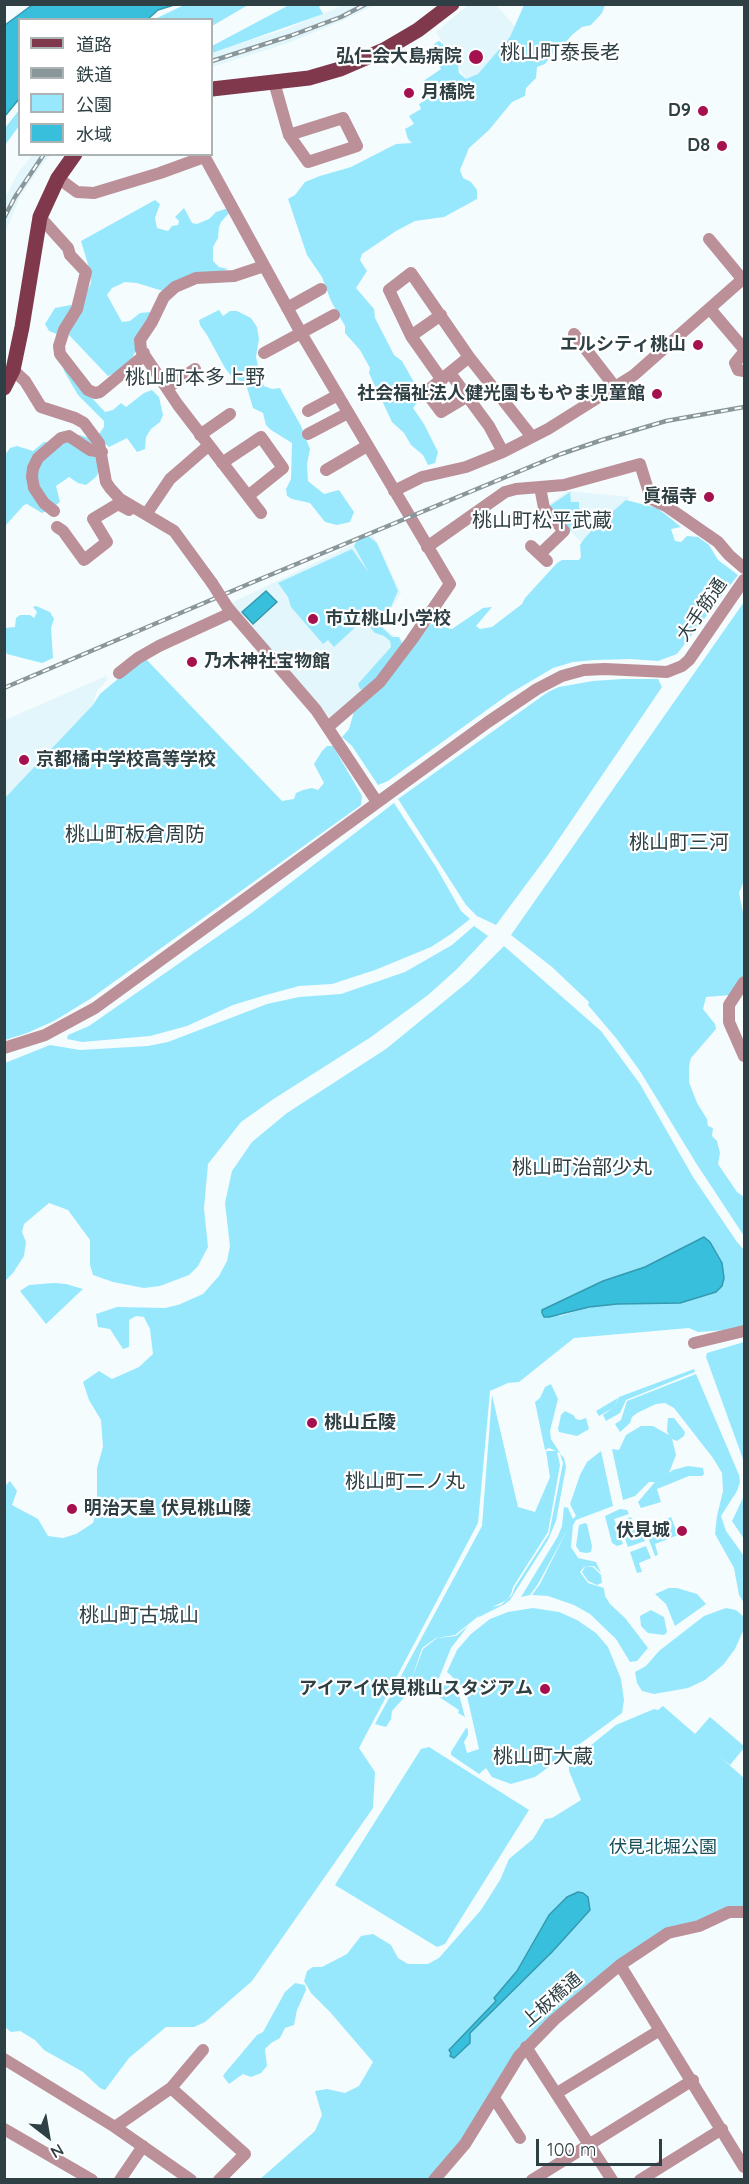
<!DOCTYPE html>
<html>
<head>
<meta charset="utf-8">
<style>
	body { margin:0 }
	#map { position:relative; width:749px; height:2184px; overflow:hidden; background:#f4fcfe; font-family:Quicksand,"Noto Sans JP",sans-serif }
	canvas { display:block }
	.frame { position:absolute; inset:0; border:6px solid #2f4045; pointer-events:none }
	.legend { position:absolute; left:18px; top:18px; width:195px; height:138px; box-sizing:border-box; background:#fff; border:2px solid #acb3b5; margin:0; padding:8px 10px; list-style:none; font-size:18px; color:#2f4045 }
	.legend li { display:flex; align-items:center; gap:12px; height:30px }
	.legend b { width:30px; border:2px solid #acb3b5 }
	.north { position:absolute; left:18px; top:2106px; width:60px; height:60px; -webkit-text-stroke:4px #fff; paint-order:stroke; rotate:149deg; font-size:16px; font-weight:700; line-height:24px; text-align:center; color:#2f4045 }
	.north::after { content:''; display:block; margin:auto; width:21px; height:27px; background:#2f4045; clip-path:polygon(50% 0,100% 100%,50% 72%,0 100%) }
	.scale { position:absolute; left:536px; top:2139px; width:126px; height:27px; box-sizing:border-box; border:3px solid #2f4045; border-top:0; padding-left:8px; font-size:18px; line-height:21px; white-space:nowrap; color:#2f4045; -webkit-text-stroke:4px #fff; paint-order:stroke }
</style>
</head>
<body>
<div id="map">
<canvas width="749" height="2184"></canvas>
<div class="frame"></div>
<ul class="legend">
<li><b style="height:8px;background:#80384c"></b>道路</li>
<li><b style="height:8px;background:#89969a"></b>鉄道</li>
<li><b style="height:16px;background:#97e8fd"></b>公園</li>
<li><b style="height:16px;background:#37bfdc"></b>水域</li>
</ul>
<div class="north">N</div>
<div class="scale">100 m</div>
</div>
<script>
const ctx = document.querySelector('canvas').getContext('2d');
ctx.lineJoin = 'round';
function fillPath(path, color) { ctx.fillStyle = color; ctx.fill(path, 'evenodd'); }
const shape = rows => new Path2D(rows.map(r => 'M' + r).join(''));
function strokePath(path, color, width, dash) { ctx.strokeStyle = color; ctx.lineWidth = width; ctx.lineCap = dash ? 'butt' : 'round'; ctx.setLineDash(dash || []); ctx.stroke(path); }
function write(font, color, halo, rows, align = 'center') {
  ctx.font = font + ' Quicksand,"Noto Sans JP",sans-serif'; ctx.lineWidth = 4.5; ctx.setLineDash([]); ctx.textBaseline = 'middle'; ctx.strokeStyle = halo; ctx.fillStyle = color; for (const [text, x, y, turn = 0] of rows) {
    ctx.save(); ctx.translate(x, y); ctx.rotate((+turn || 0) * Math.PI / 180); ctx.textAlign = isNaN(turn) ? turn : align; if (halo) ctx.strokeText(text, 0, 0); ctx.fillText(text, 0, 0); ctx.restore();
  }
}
fillPath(shape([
	[495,4,521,33,476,84,468,82,436,32,468,5],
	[344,5,375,5,337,23,288,43,212,67,212,52,284,30],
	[33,154,51,155,43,163,20,197,5,233,5,198,18,173],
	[567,491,630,497,583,544,546,507],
	[373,535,401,593,380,627,407,643,392,662,332,720,229,604],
	[106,676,108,679,97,691,94,700,96,704,5,800,5,720]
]), '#e2f6fb');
fillPath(shape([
	[291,4,322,5,319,7,323,14,212,53,212,46],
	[184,5,184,4,248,5,212,26,212,20,155,19],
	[524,5,605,5,602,13,591,25,582,27,573,34,563,45,556,48,545,64,537,67,536,78,526,88,525,96,512,102,489,130,469,148,460,170,463,178,471,182,477,190,477,199,444,217,415,221,396,231,362,254,360,260,367,271,356,288,374,309,375,318,394,355,402,361,415,384,421,390,423,395,413,408,424,424,438,452,435,463,428,465,423,455,411,445,404,433,392,422,369,373,370,368,360,350,345,333,345,326,331,301,322,277,307,255,288,199,295,195,305,182,320,176,351,167,396,144,412,143,408,139,405,129,414,124,409,116,421,109,419,104,429,98,422,82,441,69,434,55,434,44,439,41,445,46,458,65,459,73,466,79,478,74,510,37],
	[19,110,19,126,5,145,5,128],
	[155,200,160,204,155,218,157,228,168,231,172,226,178,225,179,221,175,217,184,208,192,223,197,224,209,219,216,212,228,208,229,213,221,222,219,227,218,238,213,247,213,261,219,267,228,269,163,291,137,283,125,282,112,288,107,295,122,322,130,321,140,313,150,312,150,318,136,339,135,352,131,361,118,372,108,376,69,335,57,334,49,331,45,324,55,308,81,303,91,283,90,271,81,241],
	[219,310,223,316,230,311,237,311,251,318,257,327,259,339,256,357,260,375,264,386,272,389,280,388,282,392,301,426,310,449,307,464,308,481,324,494,339,490,354,512,350,522,337,525,325,522,310,503,292,499,287,496,286,489,291,479,292,443,271,430,266,425,263,413,253,408,246,384,232,377,225,368,207,335,200,325,199,320],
	[63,367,105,412,113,410,121,403,126,407,144,393,152,390,159,397,163,415,160,422,151,429,146,437,145,449,137,452,127,438,109,447,102,441,99,434,104,427,104,421,78,395,64,371],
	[64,435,80,435,92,439,100,469,96,477,86,485,78,483,69,477,56,486,60,502,51,509,42,513,27,504,24,505,5,526,5,455,10,448,17,446,33,451,44,442,54,443],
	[570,492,571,502,579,502,579,508,587,515,571,531,548,507],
	[626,500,657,508,665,514,681,527,671,529,675,541,681,542,687,536,698,537,709,545,718,560,738,575,677,654,658,661,630,659,594,660,573,662,553,668,509,694,388,781,378,785,352,746,342,737,349,729,355,708,427,626,432,624,452,629,483,608,492,607,476,626,480,629,492,627,522,604,525,598,557,563,562,560,579,560,581,557,580,545,584,539,597,525],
	[367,535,377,543,398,591,382,627,392,637,399,637,403,646,401,653,364,690,360,689,358,684,391,647,390,641,384,636,375,633,369,626,365,626,362,621,334,647,328,640,323,644,291,607,288,597,278,583,352,549,369,573,354,546,358,538],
	[744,602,744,881,739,893,744,917,744,977,730,995,706,997,703,1009,715,1024,716,1029,691,1058,689,1066,689,1082,697,1103,707,1119,708,1126,713,1128,712,1136,717,1141,720,1153,718,1164,737,1192,744,1197,744,1236,696,1163,640,1071,616,1038,588,1005,589,1002,552,967,511,935],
	[36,606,50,612,54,619,51,628,53,658,42,663,7,654,5,650,5,628,15,627,16,618,20,615,30,615,34,618,37,612,33,607],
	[144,657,282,801,294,799,296,793,303,790,312,788,318,790,324,783,314,764,322,751,327,746,333,746,362,796,361,805,90,999,54,1021,27,1033,5,1040,4,799,93,705,100,694],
	[622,679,658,679,662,687,548,855,496,925,477,916,466,905,398,799,548,692,559,687,593,681],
	[394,803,436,867,461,911,470,919,451,934,431,947,375,970,332,984,299,986,266,995,233,1005,187,1026,150,1036,82,1042,67,1039,68,1035,89,1026,250,914],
	[474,926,488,936,457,969,428,995,371,1037,272,1100,241,1122,208,1164,204,1208,208,1247,198,1266,189,1275,160,1286,144,1288,113,1282,93,1275,90,1265,90,1240,68,1210,49,1203,24,1224,22,1232,26,1242,24,1256,13,1273,5,1281,5,1063,50,1045,80,1050,148,1046,168,1042,267,1004,299,997,341,994,405,972,452,945],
	[504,946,601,1031,640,1084,693,1177,737,1242,744,1250,744,1326,727,1330,698,1332,689,1328,574,1338,519,1382,508,1383,490,1391,478,1523,359,1748,375,1772,373,1808,252,1981,205,2022,194,2027,166,2027,129,2058,105,2090,100,2088,83,2072,44,2050,35,2040,20,2031,11,2032,5,2027,5,1486,10,1481,17,1491,12,1505,38,1519,48,1536,63,1538,76,1534,93,1523,97,1508,97,1468,103,1447,101,1420,89,1400,83,1382,99,1371,112,1379,139,1367,153,1354,150,1329,144,1317,136,1316,129,1320,129,1347,123,1349,110,1329,98,1327,96,1314,117,1307,165,1308,178,1305,203,1294,219,1276,227,1261,230,1246,225,1203,232,1171,252,1142,287,1113,386,1049,469,981],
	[704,1237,710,1242,716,1292,680,1303,617,1304,589,1307,560,1316,542,1310,603,1281,645,1267],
	[54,1283,66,1284,83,1289,46,1324,20,1291,29,1285],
	[744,1342,744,1462,706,1357,707,1353],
	[694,1369,695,1372,626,1400,620,1413,606,1421,603,1415,613,1408,599,1416,596,1411,618,1398,614,1408,619,1397],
	[696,1374,739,1475,740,1482,737,1491,721,1516,726,1531,744,1556,744,1603,739,1595,734,1568,715,1534,717,1516,723,1491,722,1473,713,1458,674,1408,665,1403,656,1404,637,1413,632,1417,630,1423,620,1432,615,1424,621,1420,627,1401],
	[551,1384,558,1399,550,1431,551,1439,560,1453,557,1452,560,1465,548,1532,513,1587,511,1594,507,1600,492,1607,501,1605,512,1595,515,1587,549,1534,563,1463,560,1454,564,1458,566,1467,556,1521,548,1540,510,1600,505,1604,477,1618,481,1614,455,1635,436,1638,422,1648,411,1681,423,1649,437,1638,456,1636,468,1626,451,1648,439,1678,417,1696,408,1693,392,1711,391,1719,386,1727,375,1724,482,1526,492,1395,518,1507,535,1512,550,1477,546,1451,556,1451,549,1448,545,1450,535,1402,540,1398,545,1387],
	[565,1411,573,1415,576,1419,580,1420,586,1418,589,1429,577,1436,559,1432,558,1429,561,1415],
	[668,1418,674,1418,685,1432,684,1436,677,1441,672,1439,676,1455,669,1473,673,1470,688,1466,703,1468,704,1474,702,1476,689,1476,657,1489,661,1502,641,1508,638,1502,655,1482,649,1482,635,1496,623,1500,612,1449,619,1450,626,1435,641,1426,653,1426,669,1435,667,1431],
	[601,1451,613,1506,576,1520,573,1525,571,1547,578,1558,596,1562,601,1573,594,1566,584,1567,580,1572,588,1583,604,1588,605,1596,610,1604,625,1618,648,1648,637,1661,630,1662,616,1639,590,1614,574,1605,548,1596,532,1595,540,1584,567,1530,538,1584,530,1595,521,1597,558,1536,562,1526,564,1507,568,1508,573,1519,576,1516,570,1504,580,1475,587,1462],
	[744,1496,744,1539,732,1521],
	[620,1509,627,1510,629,1514,614,1519,623,1544,617,1546,612,1543,605,1516],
	[631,1517,636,1532,641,1531,645,1541,628,1547,619,1522],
	[671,1517,678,1535,655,1544,658,1555,655,1556,646,1532,658,1527,657,1523],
	[585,1523,587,1524,592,1546,591,1552,587,1553,580,1552,576,1546,579,1525],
	[646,1546,651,1558,639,1563,642,1572,637,1573,630,1552],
	[585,1567,593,1567,601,1575,602,1583,597,1585,588,1581,582,1572],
	[669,1588,677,1588,697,1594,706,1604,675,1626,666,1604,655,1594],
	[533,1608,559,1612,577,1620,596,1633,608,1647,621,1679,624,1700,622,1713,535,1777,511,1784,492,1777,486,1768,479,1774,451,1755,451,1752,466,1728,468,1729,468,1735,464,1742,467,1753,479,1749,467,1696,460,1684,447,1672,457,1650,471,1634,490,1619,508,1612],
	[726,1608,736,1610,743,1616,744,1629,735,1649,723,1665,705,1680,688,1688,654,1694,642,1691,637,1683,635,1672,646,1666,659,1651,704,1616],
	[651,1610,664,1617,667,1632,664,1635,648,1633,641,1626,640,1616],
	[446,1682,449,1682,458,1691,465,1717,458,1713,459,1710,439,1697],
	[663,1706,695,1734,710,1717,744,1746,744,1748,730,1765,719,1756,744,1778,744,1909,664,1933,543,2025,463,2141,442,2166,428,2179,259,2180,315,2131,322,2115,315,2091,327,2089,345,2093,359,2086,373,2062,330,2012,311,1993,304,1981,307,1971,313,1967,322,1967,347,1954,361,1936,373,1934,391,1945,398,1958,408,1964,428,1964,439,1958,481,1910,500,1880,509,1859,533,1839,545,1819,552,1818,581,1800,569,1771,569,1763,616,1725,654,1709,658,1710],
	[429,1747,529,1810,445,1944,437,1947,335,1885,421,1749],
	[295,1983,305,1985,306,1990,297,2010,294,2025,285,2028,280,2038,271,2043,265,2049,267,2066,261,2073,251,2077,243,2074,229,2084,223,2076,225,2073,257,2035,263,2032,285,1992]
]), '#97e8fd');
const water = shape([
	[32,5,32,4,174,5,158,10,148,19,20,20,19,99,5,116,5,25,32,5],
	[266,591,277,602,253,624,242,612,266,591],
	[704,1237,710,1242,722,1263,724,1278,722,1286,716,1292,680,1303,617,1304,589,1307,549,1317,544,1317,542,1313,542,1310,603,1281,645,1267,704,1237],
	[578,1892,583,1893,588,1897,590,1910,552,1952,470,2033,470,2043,454,2058,450,2056,451,2053,449,2050,496,2001,494,1998,517,1971,549,1915,567,1897,578,1892]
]);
fillPath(water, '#37bfdc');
strokePath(water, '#3599af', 1.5);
strokePath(shape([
	[274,82,289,135,308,162,357,146,343,118,289,135],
	[203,154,301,333,450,584,411,641,380,682,328,727],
	[58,178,77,192,94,193,160,173,204,157],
	[40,217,68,248,70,255,86,272,77,309,64,330,59,346,60,354,88,390,95,393,100,392,141,358,144,353],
	[709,239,743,280],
	[287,308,321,289],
	[710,309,744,349],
	[574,334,615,387],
	[411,336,441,315],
	[744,352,735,363,738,370,744,371],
	[264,353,334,315],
	[13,370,25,381,41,407,75,418,84,423,99,443,106,482,110,488,120,499,174,531,212,583],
	[450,373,489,426,503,452],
	[442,380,411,336,389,290,411,273,469,357,532,437],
	[167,388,195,369],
	[466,397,441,412,426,392,469,357],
	[308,411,338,395],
	[308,434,348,413],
	[200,435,230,414],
	[222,463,261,437,283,468,248,496],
	[326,470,367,446],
	[394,491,422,477,466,467,503,452,548,429,634,375,744,278],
	[54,511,44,503,34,488,32,477,33,468,38,458,61,438,69,436,90,450,102,452],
	[147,513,170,479,208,446],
	[261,513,178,405,141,350,140,340,152,322,164,297,175,287,196,278,234,276,264,266],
	[57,527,63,531,84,560,107,542,93,519,118,504,129,510],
	[531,546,547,561],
	[427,547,505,492,516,489,564,485,640,464,651,499,666,506,718,542,729,555,744,568],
	[540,554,564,531,544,508,540,487],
	[228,608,316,710,377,802],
	[119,673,138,658,159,646,231,613],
	[744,982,729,1005,729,1022,744,1056],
	[4,1048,45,1035,95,1008,488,722,537,689,562,676,584,670,605,669,667,672,682,666,689,660,744,580],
	[694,1343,744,1331],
	[620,1965,744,2167],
	[526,2047,612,2180],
	[4,2059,115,2127,191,2180],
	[171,2088,245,2154,219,2180],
	[557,2093,660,2030],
	[494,2098,520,2138],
	[115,2127,171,2088,203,2050],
	[4,2129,92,2180],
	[120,2180,143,2146],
	[434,2180,465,2144,519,2056,554,2020,620,1965,668,1933,699,1926,729,1912,744,1912],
	[532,2180,693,2080],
	[640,2180,722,2129]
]), '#bc9099', 12);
strokePath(shape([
	[212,89,309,78,340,69,384,50,418,30,452,4],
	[4,388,13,370,22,327,40,217,58,178,75,154]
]), '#80384c', 15);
const rail = shape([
	[212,61,290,36,341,17,366,4],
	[4,218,15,197,44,154],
	[4,688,258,580,561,454,602,440,666,421,744,407]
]);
strokePath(rail, '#89969a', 4.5);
strokePath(rail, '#fff', 2, [7]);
strokePath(shape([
	[212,583,228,608]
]), '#bc9099', 12);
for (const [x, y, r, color] of [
	[476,57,8,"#a5114e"],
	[409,93,6,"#a5114e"],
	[703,111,6,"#a5114e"],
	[722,146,6,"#a5114e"],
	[698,345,6,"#a5114e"],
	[657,394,6,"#a5114e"],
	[709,497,6,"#a5114e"],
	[313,619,6,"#a5114e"],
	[192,662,6,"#a5114e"],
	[24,760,6,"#a5114e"],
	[312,1423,6,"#a5114e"],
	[72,1509,6,"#a5114e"],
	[682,1531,6,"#a5114e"],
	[545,1689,6,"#a5114e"]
]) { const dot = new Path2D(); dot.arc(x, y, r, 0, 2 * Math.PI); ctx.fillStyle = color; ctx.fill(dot); strokePath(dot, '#fff', 2); }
write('bold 18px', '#2f4045', '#fff', [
	["弘仁会大島病院",462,57],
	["月橋院",421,93,"left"],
	["D9",691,111],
	["D8",710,146],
	["エルシティ桃山",686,345],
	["社会福祉法人健光園ももやま児童館",645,394],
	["眞福寺",697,497],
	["市立桃山小学校",325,619,"left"],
	["乃木神社宝物館",204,662,"left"],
	["京都橘中学校高等学校",36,760,"left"],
	["桃山丘陵",324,1423,"left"],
	["明治天皇 伏見桃山陵",84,1509,"left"],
	["伏見城",670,1531],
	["アイアイ伏見桃山スタジアム",533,1689]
], 'right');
write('18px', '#2f4045', '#fff', [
	["大手筋通",702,610,-55],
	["上板橋通",552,2000,-41]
]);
write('18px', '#164e5a', '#fff', [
	["伏見北堀公園",663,1848]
]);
write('20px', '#2f4045', '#fff', [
	["桃山町泰長老",560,53],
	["桃山町本多上野",195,378],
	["桃山町松平武蔵",542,521],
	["桃山町板倉周防",135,835],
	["桃山町三河",679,843],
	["桃山町治部少丸",582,1168],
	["桃山町二ノ丸",405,1482],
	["桃山町古城山",139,1616],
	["桃山町大蔵",543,1757]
]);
</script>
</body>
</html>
